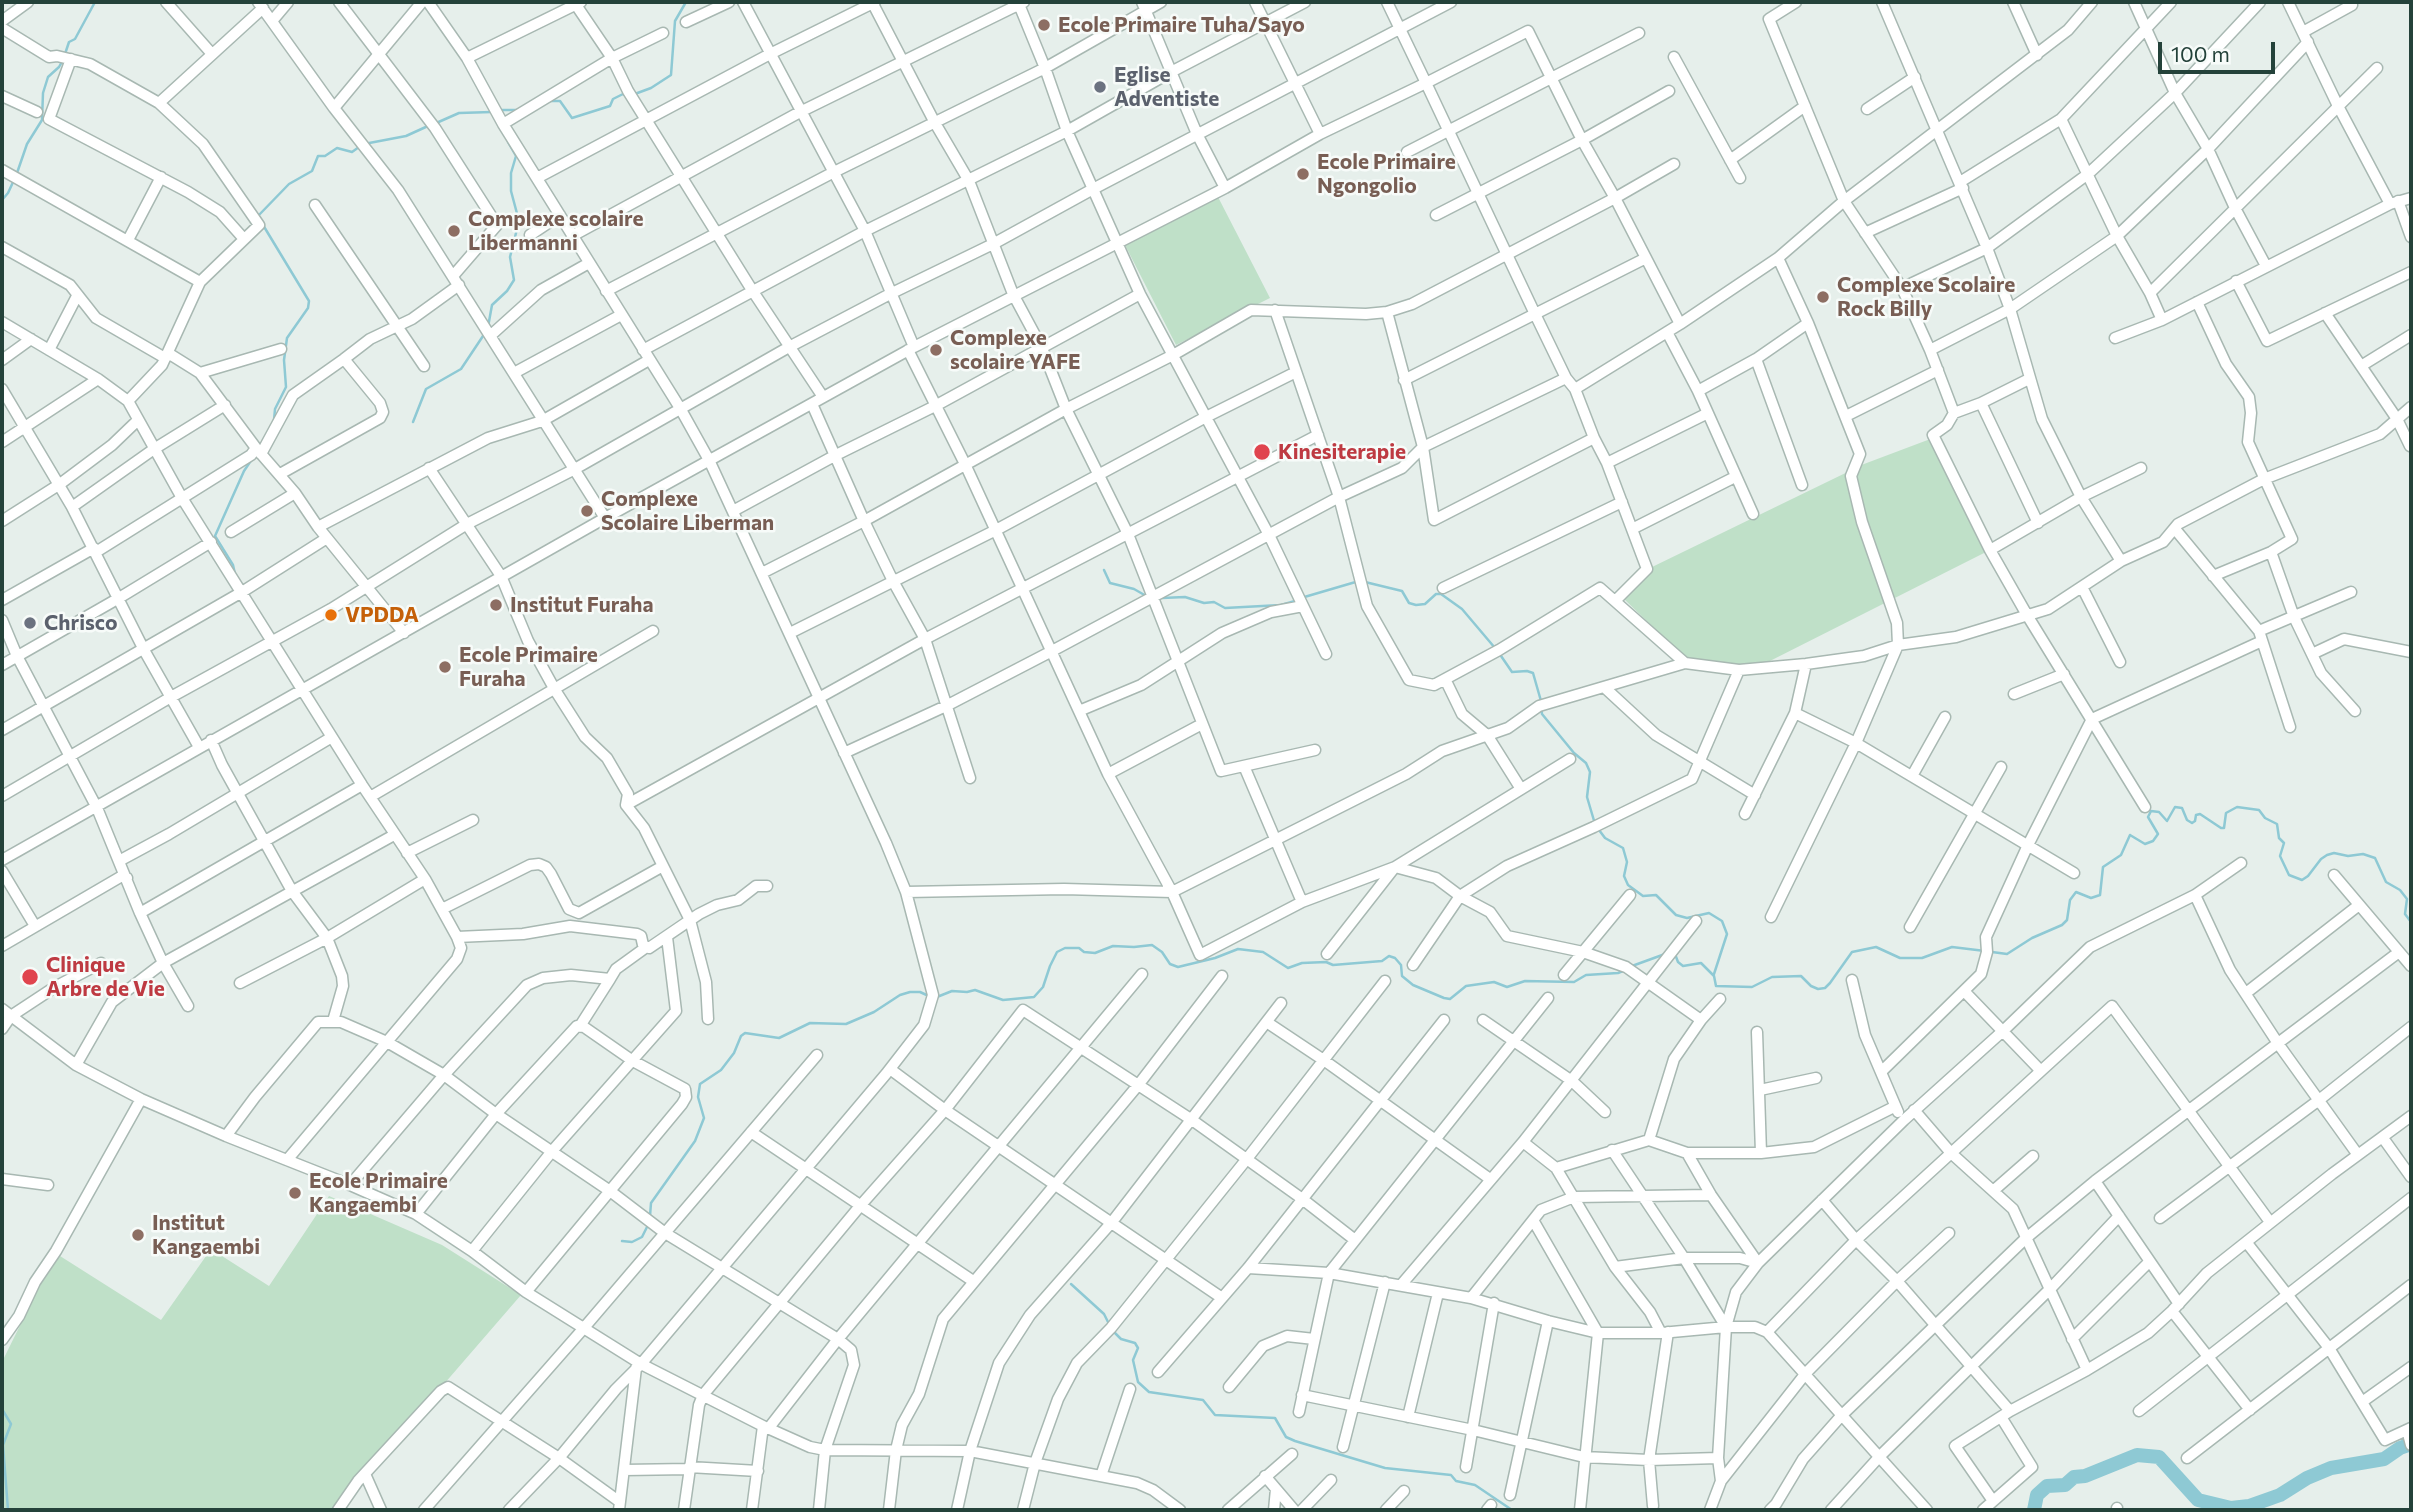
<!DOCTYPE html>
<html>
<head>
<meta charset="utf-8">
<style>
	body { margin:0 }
	#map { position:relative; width:2413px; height:1512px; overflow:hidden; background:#e6efeb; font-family:Commissioner,sans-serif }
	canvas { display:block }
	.frame { position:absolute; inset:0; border:4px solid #24423a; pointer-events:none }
	.scale { position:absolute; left:2158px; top:42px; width:117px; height:32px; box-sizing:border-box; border:4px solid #24423a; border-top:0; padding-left:9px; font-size:21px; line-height:24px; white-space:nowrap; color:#24423a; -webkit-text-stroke:5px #f7fbf9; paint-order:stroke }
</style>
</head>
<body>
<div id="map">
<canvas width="2413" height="1512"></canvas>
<div class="frame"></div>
<div class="scale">100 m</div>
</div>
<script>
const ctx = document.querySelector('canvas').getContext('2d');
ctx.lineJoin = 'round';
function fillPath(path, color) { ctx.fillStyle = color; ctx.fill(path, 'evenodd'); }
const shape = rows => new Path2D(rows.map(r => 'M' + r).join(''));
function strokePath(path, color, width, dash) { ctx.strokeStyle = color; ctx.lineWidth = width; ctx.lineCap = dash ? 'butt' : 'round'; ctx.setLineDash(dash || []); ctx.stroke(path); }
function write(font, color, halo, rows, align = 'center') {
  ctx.font = font + ' Commissioner,sans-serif'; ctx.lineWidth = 5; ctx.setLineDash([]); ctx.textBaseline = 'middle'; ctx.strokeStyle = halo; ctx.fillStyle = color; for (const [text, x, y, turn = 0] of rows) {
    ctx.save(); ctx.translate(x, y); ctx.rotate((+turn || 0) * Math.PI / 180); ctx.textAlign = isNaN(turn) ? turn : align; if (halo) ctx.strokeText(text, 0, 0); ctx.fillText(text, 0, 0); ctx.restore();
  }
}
fillPath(shape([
	[1218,197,1270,298,1176,345,1125,245],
	[1933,438,1986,552,1758,667,1686,659,1624,599,1650,568,1864,464],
	[329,1196,442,1245,521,1295,335,1510,2,1510,2,1362,39,1287,60,1256,161,1320,211,1249,269,1286]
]), '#bfe0c8');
strokePath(shape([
	[65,54,69,42,75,39,95,2],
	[632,95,651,88,671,75,675,21,686,2],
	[549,101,560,101,572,118,610,106,613,99,623,94,626,96],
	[500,110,518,110],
	[434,124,459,113,492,112],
	[364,144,406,136,428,126],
	[17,173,27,144,42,120,43,93,48,77,59,67,63,60],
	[2,200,8,193,14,180],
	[257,217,289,184,312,171,318,156,325,156,337,148,352,152,359,147],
	[263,225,309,301,308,308,287,338,284,360,286,387,275,409,274,420],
	[488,327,492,305,507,291,514,280,510,257,519,221,511,191,511,173,516,156,508,142],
	[413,422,426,389,461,369,485,333],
	[1104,570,1110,583,1134,589,1148,597],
	[235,574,233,565,215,536,244,471,252,459],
	[1365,582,1402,591,1409,603,1416,605,1425,604,1436,594,1441,594,1462,609,1495,648],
	[1162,598,1185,597,1204,603,1214,602,1225,608,1281,605,1295,601],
	[1301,598,1359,581],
	[1499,653,1512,672,1527,671,1533,673,1541,701],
	[1541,707,1542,714,1574,753,1586,763,1590,772,1587,797,1595,824],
	[1599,830,1605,838,1623,848,1627,862,1624,876,1628,885,1643,896,1656,895,1676,915,1687,918,1709,913,1722,921,1727,934,1714,974],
	[1992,952,2007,954,2032,938,2062,925,2067,920,2070,900,2076,892,2091,898,2100,895,2103,867,2121,855,2130,835,2145,844,2153,841,2158,834,2148,817,2151,811,2159,812,2167,821,2175,807,2182,808,2187,820,2192,823,2195,821,2196,815,2200,814,2221,828,2224,828,2226,813,2237,807,2259,810,2265,818,2277,824,2279,838,2284,843,2280,856,2289,875,2302,880,2308,876,2321,859,2327,855,2334,853,2348,856,2363,854,2375,858,2386,882,2400,890,2407,899,2405,914,2411,922],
	[1675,954,1678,962,1683,966,1701,963,1714,976,1716,986,1752,987,1772,977,1801,976,1811,986,1818,989,1825,988,1830,983,1852,952,1876,947,1900,958,1922,958,1952,947,1985,951],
	[1632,966,1665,954],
	[937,997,952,991,967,992,975,990,1003,1000,1034,997,1043,987,1050,966,1057,952,1065,948,1079,948,1084,952,1095,953,1113,946,1134,947,1152,945,1162,952,1170,964,1178,967,1215,958,1238,949,1263,952,1288,968,1302,963,1326,962,1333,965,1382,961,1389,956,1395,958,1401,965,1402,976,1413,985,1444,998,1450,999,1466,986,1494,982,1507,987,1525,981,1574,982,1586,975,1618,973,1623,971],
	[650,1216,651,1203,695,1141,704,1118,698,1097,700,1084,721,1070,734,1053,741,1036,745,1033,779,1038,810,1023,846,1024,874,1012,900,995,910,992,920,992,931,997],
	[622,1241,632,1242,642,1237,648,1225],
	[1071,1284,1104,1314,1109,1324],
	[1112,1330,1121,1339,1135,1343,1138,1348,1133,1360,1138,1382,1149,1392,1203,1400,1215,1415,1275,1418,1286,1437,1295,1441,1385,1468,1451,1475,1456,1481,1475,1485,1512,1510],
	[2,1409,11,1424,3,1445,8,1510]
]), '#8ec9d4', 2.5);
strokePath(shape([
	[2034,1510,2037,1495,2047,1486,2065,1485,2074,1477,2085,1476,2137,1455,2159,1457,2198,1500,2231,1508,2249,1506,2280,1495,2307,1478,2331,1468,2384,1459,2400,1448,2411,1444]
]), '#8ec9d4', 14);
const minor = shape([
	[166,2,212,54],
	[258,2,334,108,398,190,605,518],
	[339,2,435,128,497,225,453,276],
	[428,2,467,58,503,124,680,408,709,460,886,843,906,892,933,995,924,1025,886,1074,641,1364,616,1389,559,1458,509,1510],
	[574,2,612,58,628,91,752,290,823,397],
	[743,2,865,231,914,347],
	[872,2,935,123,969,181,1013,294,1042,348,1066,409,1128,534,1221,771,1315,750],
	[1018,2,1045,68,1067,131,1140,294,1269,535,1326,654],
	[1142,2,1197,134,1225,188],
	[1255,2,1320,134],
	[1387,2,1426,83,1528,31,1582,140,1615,198,1680,324],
	[1796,2,1769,19,1844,201,1902,288,1930,350,1954,413],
	[1882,2,1987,248,2010,309,2042,419,2081,497,2121,561],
	[2013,2,2037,55],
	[2134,2,2175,93,2208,149,2235,208,2266,266],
	[2288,2,2338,106,2390,204],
	[2,21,28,2],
	[272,21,288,2],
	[686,22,729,2],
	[2,28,49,57,57,56,90,64,159,103,203,144,259,225,200,282,162,365,128,401],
	[2303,32,2352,5],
	[1674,57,1740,178],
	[467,58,581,2],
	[71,59,49,119,188,192,220,212,244,239],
	[2,96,37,112],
	[159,103,263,8],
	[334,108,422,2],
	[1867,109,1915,77],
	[2061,119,2117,236,2150,293,2162,320],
	[503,124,612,58,663,33],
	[1407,152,1639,33],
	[1730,160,1805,106],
	[2,170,200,282],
	[537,178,770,54,875,2],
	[1960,182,2061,119,2171,2],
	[2398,201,2411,237],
	[315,205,424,366],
	[1436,215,1582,140,1669,91],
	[1865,233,1963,188],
	[530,235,560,215],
	[572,236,800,112,1024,2],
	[128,240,161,177],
	[2,247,70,285,96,318,165,358],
	[2236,281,2267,341,2411,272],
	[1902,288,1987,248,2088,174,2175,93,2260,2],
	[606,291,834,172,1045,68,1161,2],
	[2150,293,2377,68],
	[2197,302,2226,364,2249,397,2251,413,2248,442,2292,539,2271,552,2213,576],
	[1275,310,1339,497,1367,606,1409,680,1434,685,1499,650,1600,588,1685,663,1739,670,1806,664,1864,656,1898,645,1956,637,2048,609,2121,561,2163,542,2178,524,2264,479,2380,434,2411,407],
	[1387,312,1423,447,1434,520,1594,438],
	[2325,313,2397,419,2410,446],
	[2,322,98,379,128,401,182,498,362,785,425,879,457,937,461,948,457,959,287,1160],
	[1667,332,1698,391,1753,514],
	[490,336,541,290,589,263],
	[2115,338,2162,320,2390,204,2411,198],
	[49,350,77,296],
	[643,350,865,231,1067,131,1171,72,1305,2],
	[908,350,965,464,1108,774,1172,892,1200,955,1302,902,1395,867,1570,759],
	[1930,350,2010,309,2117,236,2208,149,2308,42],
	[168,353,200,373,256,448,295,493,318,527,404,633],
	[1756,359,1802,485],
	[2,360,31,339],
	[2361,366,2411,335],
	[200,373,281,349],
	[514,373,621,315],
	[2029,379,1981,403,1954,413,1947,425,1933,435,1990,550,2027,615,2145,807],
	[1404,380,1646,258],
	[2,389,72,507,144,650,199,747],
	[1575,389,1680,324,1778,258,1844,201,2068,30,2092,2],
	[1698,391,1756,359,1808,323],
	[1981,403,2038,523],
	[812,404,864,521,893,581,925,639,970,778],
	[1846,416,1938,370],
	[2,442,98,379],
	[261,454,293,395,344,359],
	[1607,463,1706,414],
	[429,468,501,576,528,641,555,690,585,737,607,758,628,794,626,805,644,828,690,920,706,982,708,1019],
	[280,474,380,418,383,412,380,403,344,359,370,339,412,319,459,285],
	[72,507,154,449,225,405],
	[733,511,836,455,935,406,1140,294],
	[2,521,60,484,112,445,138,420],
	[318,527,488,438,542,421,649,360],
	[1632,529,1735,477],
	[2175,529,2259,631,2290,727],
	[231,532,295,493],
	[1990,550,2081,497,2141,468],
	[96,552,251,455,256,448],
	[2271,552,2294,617,2321,673,2355,711],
	[762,573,864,521,1066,409,1173,355,1251,310,1366,314,1387,312,1412,304,1615,198,1674,164],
	[2082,587,2120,662],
	[1443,588,1622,502],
	[2,600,94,548],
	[2,620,17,656,97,808,140,913,163,963,188,1006],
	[2259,631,2351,592],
	[790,633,996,530,1204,418,1296,372],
	[2312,654,2344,639,2411,652],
	[2,665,119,598,211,542],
	[1445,679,1462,714,1487,735,1521,789],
	[1604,687,1656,735,1755,795],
	[2014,694,2064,674],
	[1079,711,1141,685,1222,633,1271,612,1303,606],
	[1795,713,1856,743,2074,873],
	[2,730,242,592,327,538],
	[211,740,222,765,292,891,327,938,342,976,343,986,333,1021],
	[844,753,948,705,1052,651,1339,497,1402,468,1423,447,1566,378],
	[1244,766,1302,902],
	[1108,774,1202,724],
	[1912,776,1945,717],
	[2,796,171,697,331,609,467,524,573,470,789,347,890,294,993,244,1093,189,1451,2],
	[370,797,653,631],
	[626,805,925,639,1318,435],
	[1745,814,1795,713,1806,664],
	[407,853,473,820],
	[2,860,605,518,914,347,1225,188,1320,134,1426,83,1535,314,1566,378,1575,389,1594,438,1607,463,1647,569,1615,601],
	[119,861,169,834,332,737],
	[2,871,35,926],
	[2334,875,2411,966],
	[906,892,1064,889,1172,892,1406,774,1442,751,1508,728,1539,706,1685,663],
	[2195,895,2230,970,2279,1045,2358,1155],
	[442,909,530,865,539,864,546,867,551,874,569,909,579,913,663,866],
	[140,913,362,785],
	[1771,917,1856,743,1898,645,1897,623,1862,522,1851,476,1860,454,1808,323,1778,258],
	[1910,927,2001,767],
	[457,937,523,934,570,926,637,934,641,936,643,945,649,948,699,914,717,905,738,900,756,886,767,886],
	[2,946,122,876,127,878],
	[1327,954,1395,867,1436,878,1460,896,1490,912,1507,936,1583,952,1626,967,1701,1020],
	[1413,965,1460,896,1507,866,1594,827,1692,779,1739,670],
	[1564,975,1630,895],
	[1852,980,1865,1035,1898,1112],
	[240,983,327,938,425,879],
	[1964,991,2040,1070],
	[2246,993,2359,905],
	[2,1009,76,1065,141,1099,226,1136,350,1185,416,1214,472,1251,526,1292,641,1364,763,1426,810,1447,825,1450,970,1451,1137,1483,1153,1490,1180,1510],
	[1483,1020,1572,1081,1605,1112],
	[1268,1023,1325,1061,1490,1179],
	[580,1026,610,979],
	[2,1029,11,1016,55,987,101,963],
	[1757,1032,1761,1153],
	[76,1065,112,1002,163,963,394,835],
	[890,1069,945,1110,1222,1298],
	[1881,1072,1981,974,1987,952,1986,937,2028,845,2092,719,2262,641],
	[1760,1090,1816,1078],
	[1914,1110,1951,1153,2013,1209,2087,1370],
	[751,1132,973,1281],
	[226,1136,255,1097,318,1022,341,1022,387,1042,444,1075,496,1114,610,1191,665,1233,838,1339,851,1350,854,1365,825,1450,819,1510],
	[2383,1138,2411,1177],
	[1649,1140,1674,1059,1701,1020,1720,999],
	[1523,1142,1556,1168,1615,1267,1650,1312,1661,1333],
	[1612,1150,1684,1258,1726,1327],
	[1687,1153,1711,1195,1758,1263],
	[1556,1168,1649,1140,1687,1153,1761,1153,1814,1147,1894,1107],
	[2,1179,48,1185],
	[2095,1181,2179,1304],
	[350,1185,444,1075,527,985,543,978,571,975,610,979,616,969,645,948],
	[1993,1191,2033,1156],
	[1822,1200,1856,1240,1897,1281,2010,1411],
	[416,1214,496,1114,577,1026,584,1027,633,1061,685,1089,686,1097,682,1104,526,1292],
	[2160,1218,2319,1100,2411,1027],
	[1533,1220,1598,1333,1580,1510],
	[2247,1243,2329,1348,2385,1440,2411,1428],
	[472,1251,553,1150,676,1011,667,937],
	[1615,1267,1684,1258,1740,1258,1758,1263],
	[1248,1268,1329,1273,1471,1298,1548,1321,1598,1333,1661,1333,1726,1327,1755,1327,1767,1332,1927,1510],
	[1401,1285,1523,1142,1696,921],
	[1471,1298,1541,1210,1574,1197,1711,1195],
	[2172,1311,2250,1410],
	[1767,1332,1856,1240,2112,1006,2270,1222],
	[2072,1339,2149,1262],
	[2,1340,19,1316,35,1282,56,1251,141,1099],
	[1158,1372,1248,1268,1444,1020],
	[1229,1387,1263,1346,1287,1336,1314,1339],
	[1302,1395,1473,1430,1584,1457,1649,1460,1718,1458],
	[2362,1402,2411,1367],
	[2139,1411,2411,1198],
	[1299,1412,1329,1273,1548,998],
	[1408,1417,1438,1293],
	[768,1429,838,1339,1142,974],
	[2407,1430,2411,1445],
	[1343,1447,1385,1282],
	[2187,1458,2411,1285],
	[689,1467,758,1471],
	[1466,1467,1494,1303],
	[624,1470,689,1469],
	[365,1474,381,1510],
	[1101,1476,1130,1389],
	[1265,1476,1294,1510],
	[1721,1481,1806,1373,1897,1281,1949,1233],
	[1510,1495,1548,1321],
	[1993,1501,1955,1446,2010,1411,2087,1370,2148,1333,2172,1311,2207,1273,2332,1174,2411,1116],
	[1653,1506,1649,1460,1668,1332],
	[338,1510,358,1481,441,1391,448,1387,559,1458,620,1502],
	[424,1510,583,1329,817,1055],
	[619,1510,636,1368],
	[684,1510,699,1405,703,1395,860,1206,945,1110,1023,1010,1192,1120,1301,1198,1355,1240],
	[752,1510,763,1426],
	[889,1510,896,1450,902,1425,919,1394,943,1319,1139,1084,1222,976],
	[957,1510,970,1451,999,1363,1030,1315,1112,1222,1281,1003],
	[1023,1510,1035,1463,1058,1399,1077,1363,1111,1328,1246,1160,1385,981],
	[1228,1510,1292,1454],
	[1274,1510,1276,1489],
	[1302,1510,1331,1480],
	[1386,1510,1404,1491],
	[1487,1510,1491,1505],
	[1710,1510,1721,1481,1718,1458,1726,1327,1736,1292,1758,1263,1904,1120,2004,1030,2090,947,2195,895,2241,863],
	[1770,1510,1776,1504,1803,1459,1841,1416,2025,1239,2095,1181,2399,952],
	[1831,1510,1880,1456,2051,1288,2119,1216],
	[1983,1510,2032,1467,2001,1417],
	[2117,1510,2117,1508]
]);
strokePath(minor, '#a8b8b2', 13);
strokePath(minor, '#fff', 10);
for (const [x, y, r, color] of [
	[1044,25,7,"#8d6e63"],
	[1100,87,7,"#6b7280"],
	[1303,174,7,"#8d6e63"],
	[454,231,7,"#8d6e63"],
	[1823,297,7,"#8d6e63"],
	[936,350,7,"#8d6e63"],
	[1262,452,9,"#e0444e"],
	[587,511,7,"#8d6e63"],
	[496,605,7,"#8d6e63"],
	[331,615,7,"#e8710a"],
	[30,623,7,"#6b7280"],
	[445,667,7,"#8d6e63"],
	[30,977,9,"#e0444e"],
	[295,1193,7,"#8d6e63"],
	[138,1235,7,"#8d6e63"]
]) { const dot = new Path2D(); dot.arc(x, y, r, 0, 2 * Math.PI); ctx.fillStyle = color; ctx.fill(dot); strokePath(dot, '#f7fbf9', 2.5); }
write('bold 21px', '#785e54', '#f7fbf9', [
	["Ecole Primaire Tuha/Sayo",1058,25],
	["Ecole Primaire",1317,162],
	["Ngongolio",1317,186],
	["Complexe scolaire",468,219],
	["Libermanni",468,243],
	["Complexe Scolaire",1837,285],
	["Rock Billy",1837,309],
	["Complexe",950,338],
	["scolaire YAFE",950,362],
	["Complexe",601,499],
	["Scolaire Liberman",601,523],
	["Institut Furaha",510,605],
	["Ecole Primaire",459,655],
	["Furaha",459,679],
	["Ecole Primaire",309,1181],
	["Kangaembi",309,1205],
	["Institut",152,1223],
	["Kangaembi",152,1247]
], 'left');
write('bold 21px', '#5b616d', '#f7fbf9', [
	["Eglise",1114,75],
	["Adventiste",1114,99],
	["Chrisco",44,623]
], 'left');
write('bold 21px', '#be3a42', '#f7fbf9', [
	["Kinesiterapie",1278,452],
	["Clinique",46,965],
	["Arbre de Vie",46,989]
], 'left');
write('bold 21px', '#c56008', '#f7fbf9', [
	["VPDDA",345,615]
], 'left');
</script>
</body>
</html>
